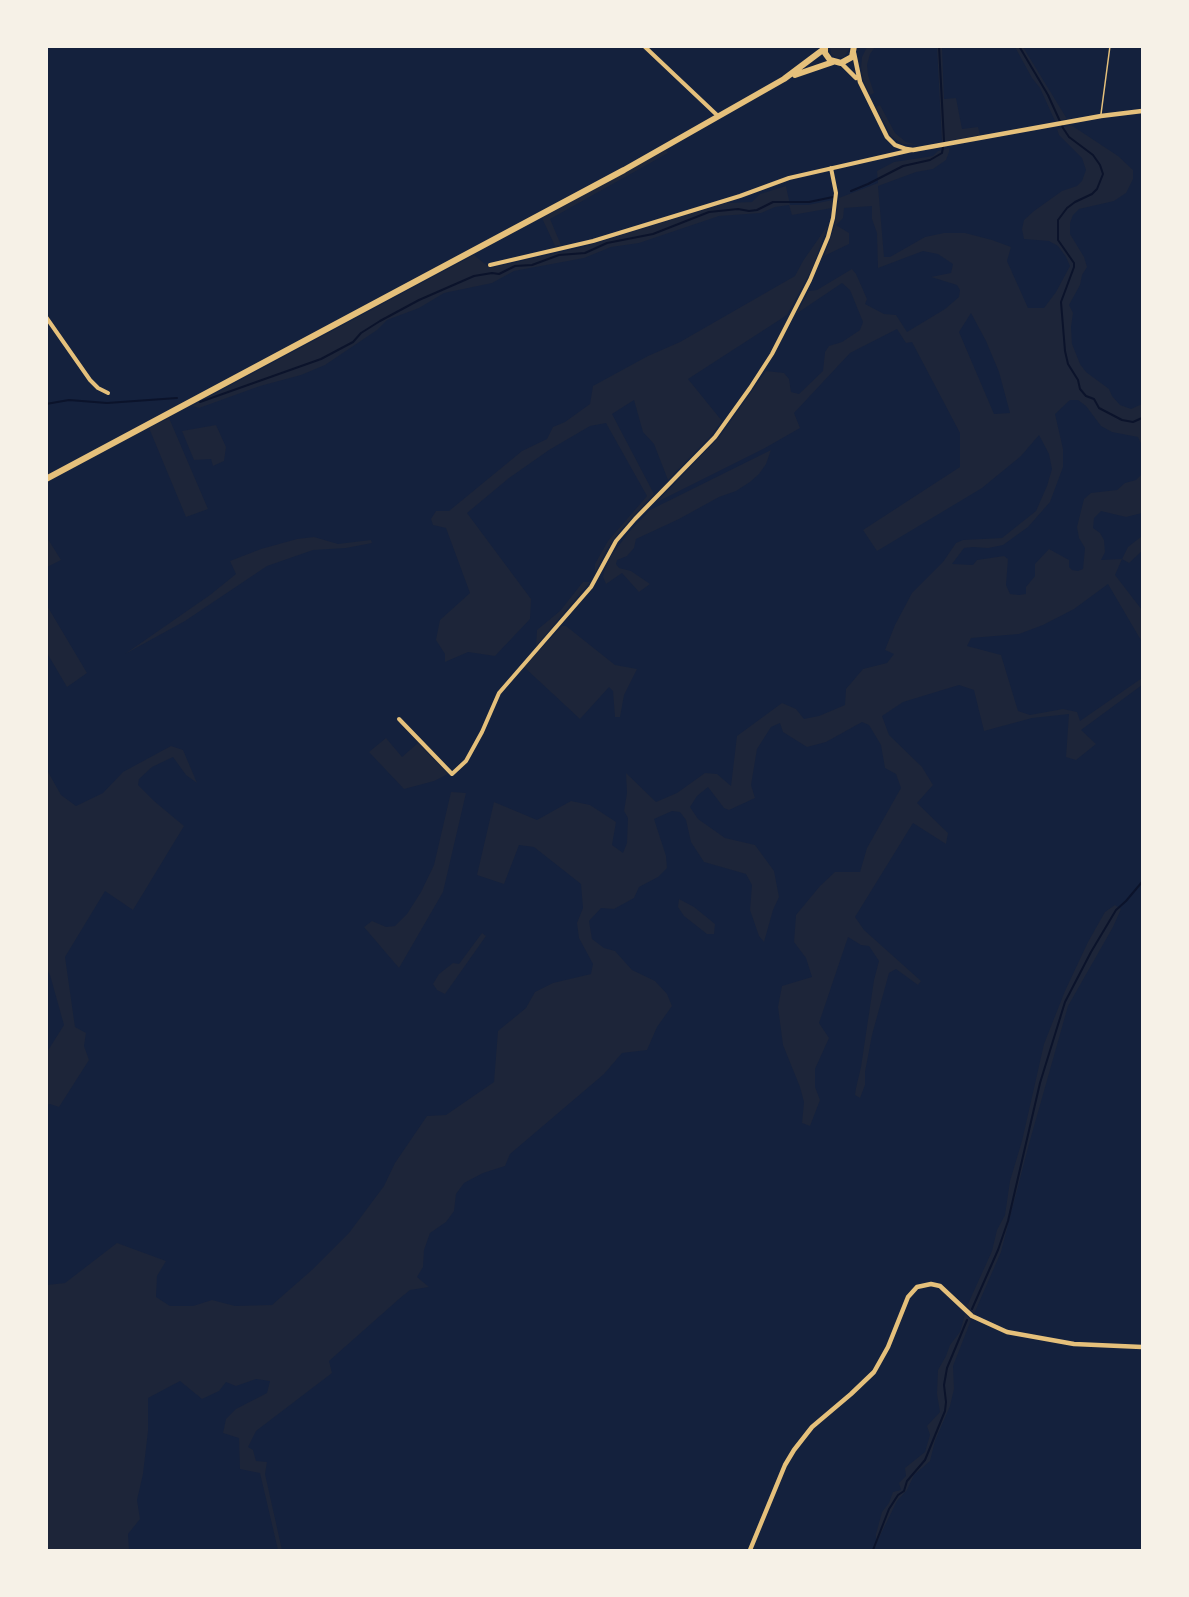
<!DOCTYPE html>
<html>
<head>
<meta charset="utf-8">
<style>
	body { margin:0 }
	#map { position:relative; width:1189px; height:1597px; overflow:hidden; background:#14213d; font-family:Helvetica,sans-serif }
	canvas { display:block }
	.frame { position:absolute; inset:0; border:48px solid #f6f1e7; pointer-events:none }
</style>
</head>
<body>
<div id="map">
<canvas width="1189" height="1597"></canvas>
<div class="frame"></div>
</div>
<script>
const ctx = document.querySelector('canvas').getContext('2d');
ctx.lineJoin = 'round';
function fillPath(path, color) { ctx.fillStyle = color; ctx.fill(path, 'evenodd'); }
const shape = rows => new Path2D(rows.map(r => 'M' + r).join(''));
function strokePath(path, color, width, dash) { ctx.strokeStyle = color; ctx.lineWidth = width; ctx.lineCap = dash ? 'butt' : 'round'; ctx.setLineDash(dash || []); ctx.stroke(path); }
fillPath(shape([
	[830,46,849,47,849,50,844,57,837,58,831,54],
	[867,47,875,47,870,54,867,65,868,75,874,93,870,95,863,80,861,68,862,57],
	[937,47,942,47,944,99,956,98,962,129,978,127,980,135,942,142],
	[1015,47,1023,47,1067,119,1055,121,1040,88,1032,78],
	[880,105,895,133,906,142,918,145,902,144,891,136,876,107],
	[1071,125,1118,156,1133,170,1133,179,1126,193,1114,201,1079,209,1073,215,1070,223,1070,234,1084,257,1087,267,1082,275,1080,285,1069,305,1073,313,1071,327,1072,344,1080,364,1086,372,1109,389,1112,396,1120,405,1131,409,1142,404,1142,446,1138,437,1112,432,1101,426,1086,406,1078,400,1070,400,1055,414,1063,449,1063,467,1050,502,1028,527,1003,545,988,548,973,547,964,548,952,564,973,565,977,560,1004,556,1008,559,1006,585,1010,594,1019,595,1026,594,1026,587,1035,576,1035,564,1049,549,1069,560,1069,567,1072,570,1078,571,1083,569,1085,548,1079,538,1077,527,1084,499,1091,493,1117,490,1125,483,1136,480,1142,474,1142,513,1126,517,1101,511,1094,518,1093,528,1100,533,1104,540,1105,552,1101,560,1122,559,1128,547,1142,536,1142,551,1129,563,1122,559,1115,575,1142,610,1142,642,1108,584,1074,609,1043,625,1019,634,971,638,967,646,1001,655,1018,711,1030,715,1063,709,1077,712,1080,721,1142,678,1142,685,1081,730,1096,744,1076,760,1066,757,1069,714,1032,718,984,731,974,690,959,685,903,702,882,716,889,735,922,767,933,785,917,803,948,833,946,844,913,823,855,917,864,930,921,981,918,985,896,969,889,973,872,1035,865,1072,865,1085,860,1098,855,1095,856,1088,861,1067,874,980,879,961,869,946,861,945,848,937,819,1023,829,1038,815,1069,815,1087,820,1100,810,1126,802,1123,804,1102,800,1087,783,1045,778,1007,782,986,812,977,806,958,794,942,796,915,820,886,835,872,860,872,867,848,901,788,896,774,885,768,881,745,869,725,862,722,826,742,807,747,783,732,780,723,771,727,757,749,751,785,755,798,729,810,724,808,708,787,697,796,690,807,698,819,725,838,755,845,774,871,779,897,773,910,764,942,759,936,750,910,752,885,746,874,704,862,691,842,686,820,680,812,672,811,654,819,666,856,667,868,658,877,639,887,634,898,614,909,601,908,589,921,592,939,604,948,615,951,632,970,655,981,667,994,672,1006,657,1027,647,1050,622,1053,604,1074,510,1154,505,1166,483,1173,464,1183,456,1194,454,1211,446,1222,430,1233,424,1250,423,1267,417,1277,429,1287,410,1290,399,1299,329,1361,332,1373,256,1431,248,1447,253,1450,256,1461,267,1462,265,1474,282,1550,278,1550,260,1473,240,1469,239,1438,223,1433,226,1419,236,1409,267,1393,270,1381,256,1379,236,1386,226,1382,219,1391,202,1399,180,1381,148,1398,148,1431,143,1474,137,1500,140,1519,128,1534,129,1550,47,1550,47,1285,65,1283,117,1243,166,1261,157,1276,156,1297,170,1306,193,1306,212,1300,235,1306,272,1305,313,1269,349,1233,384,1186,395,1163,427,1116,446,1115,494,1082,498,1031,526,1008,535,992,553,983,591,974,593,964,579,938,577,923,583,908,581,884,534,847,519,845,504,884,477,875,494,802,537,820,571,801,590,805,616,822,612,845,623,853,627,843,628,818,624,811,627,793,626,773,656,802,677,793,705,773,717,774,731,786,737,736,782,703,796,709,804,719,819,716,845,705,846,689,863,669,887,663,894,654,885,650,895,625,912,593,943,562,956,543,963,540,1002,538,1036,511,1047,486,1052,469,1049,454,1039,435,1021,456,982,488,877,551,863,530,960,467,960,433,912,342,906,343,897,329,850,353,794,413,800,428,765,448,657,502,720,436,766,371,784,373,789,379,791,392,799,394,823,371,825,352,829,346,842,342,860,330,863,322,850,290,842,283,796,314,809,291,817,290,852,269,856,274,867,299,865,304,884,314,896,315,907,332,945,309,959,297,960,290,957,285,931,277,951,273,953,264,938,254,923,251,878,268,877,233,872,219,872,206,844,208,843,218,836,225,849,233,849,244,824,256,834,228,839,198,878,183,877,171,894,162,933,156,938,151,949,148,949,152,946,160,933,169,916,172,878,186,884,257,890,257,925,237,944,233,965,233,992,240,1011,247,1007,261,1028,308,1044,308,1056,292,1070,266,1066,257,1058,246,1049,241,1024,239,1022,229,1024,220,1034,211,1062,191,1077,186,1082,181,1086,170,1082,158,1059,135,1057,129],
	[971,313,986,341,999,372,1010,413,994,414,959,332],
	[666,150,668,153,550,219,561,245,555,246,542,218],
	[786,186,790,205,808,205,833,200,832,208,792,215,789,205,775,207,761,213,719,216,639,243,611,247,584,258,514,271,492,283,444,293,419,308,387,320,377,330,325,365,301,375,260,386,199,408,192,406,474,255,490,268,583,247,726,203,752,202,760,194],
	[828,225,812,269,787,315,688,379,722,421,710,437,668,480,654,444,643,432,634,400,612,414,654,494,619,532,606,551,595,573,595,564,608,541,647,496,606,423,590,426,549,450,509,478,467,513,531,599,530,619,495,656,468,652,445,662,445,654,436,640,440,620,470,593,446,528,433,525,431,519,436,511,449,511,522,451,547,439,553,427,565,422,590,404,593,386,648,356,680,342,795,276,803,261],
	[169,418,208,509,186,517,149,428],
	[216,425,226,447,224,461,213,466,211,459,194,460,182,431],
	[771,450,766,464,759,474,750,482,736,491,719,497,679,519,636,539,634,548,627,556,617,560,616,564,619,568,631,571,650,584,639,592,622,573,606,584,603,577,604,572,611,556,629,532,650,510],
	[46,536,61,560,47,567,46,567],
	[314,537,338,544,371,540,372,543,346,548,313,550,267,566,185,621,125,654,210,595,236,574,230,561,261,549,297,539],
	[583,582,590,582,536,646,537,630,560,611],
	[46,604,87,673,67,687,47,653],
	[562,626,566,626,615,665,637,669,624,695,620,717,615,717,613,691,609,687,580,719,524,667],
	[386,738,402,757,418,743,448,774,434,781,404,789,369,752],
	[171,746,183,750,197,783,186,775,173,757,152,767,139,779,138,785,154,801,184,826,133,910,105,891,65,957,75,1027,86,1033,84,1046,89,1060,59,1107,50,1104,47,1105,47,1052,64,1025,50,975,47,970,47,770,61,795,76,806,103,793,123,772],
	[451,792,466,793,443,892,399,968,364,927,372,921,386,927,395,926,407,914,421,892,434,865],
	[679,899,694,907,715,924,714,934,707,934,684,916,678,907],
	[1115,905,1121,909,1113,927,1068,1006,1029,1144,1001,1252,974,1314,966,1305,968,1304,992,1251,997,1230,1005,1215,1010,1181,1022,1141,1044,1044,1065,991,1088,942,1105,912],
	[482,933,486,936,445,994,437,990,433,984,439,974,453,963,459,964],
	[965,1314,971,1320,953,1366,954,1389,950,1406,935,1441,930,1461,914,1475,907,1490,897,1501,876,1544,876,1534,882,1512,889,1503,893,1492,901,1490,899,1483,906,1476,905,1468,925,1452,930,1435,927,1426,940,1412,937,1394,938,1370,946,1356,950,1345,960,1332]
]), '#1d2539');
strokePath(shape([
	[1019,46,1048,95,1063,128,1069,137,1093,155,1100,165,1103,174,1097,189,1092,194,1075,202,1067,208,1058,220,1058,240,1074,263,1074,267,1061,302,1065,351,1068,364,1078,380,1080,389,1086,396,1094,399,1099,408,1122,420,1133,422,1142,418],
	[851,191,868,184,903,166,930,160,942,153,944,141,939,46],
	[200,402,321,359,353,342,361,333,380,321,419,300,474,276,492,273,499,274,515,266,532,265,559,255,585,253,607,243,653,234,709,212,738,209,749,211,757,210,773,202,809,202,833,197],
	[46,404,69,400,107,403,177,398],
	[972,1309,998,1250,1008,1221,1040,1083,1065,1002,1091,952,1116,910,1126,901,1142,882],
	[873,1550,889,1509,898,1495,904,1491,907,1481,925,1460,945,1411,946,1402,944,1385,947,1368,967,1320]
]), '#0b132b', 2);
strokePath(shape([
	[1101,114,1110,46]
]), '#e5c07b', 1.5);
strokePath(shape([
	[644,46,718,116],
	[490,265,593,241,740,196,789,178,912,150],
	[46,317,90,380,98,388,108,393],
	[399,719,452,774,466,761,482,732,499,693,591,587,616,541,635,519,715,437,750,388,772,354,810,280,828,237,833,218,836,193,831,168]
]), '#e5c07b', 4);
strokePath(shape([
	[854,53,860,82,887,137,895,145,906,149,913,150,1101,116,1142,111],
	[841,63,856,78],
	[750,1550,785,1465,794,1450,812,1427,851,1394,874,1372,888,1347,908,1297,917,1287,931,1284,940,1286,972,1316,1007,1332,1074,1344,1142,1347]
]), '#e5c07b', 4.5);
strokePath(shape([
	[825,46,825,53,830,60,841,63,852,57,854,46],
	[795,75,833,62],
	[46,479,624,170,784,79,824,49]
]), '#e5c07b', 6);
</script>
</body>
</html>
